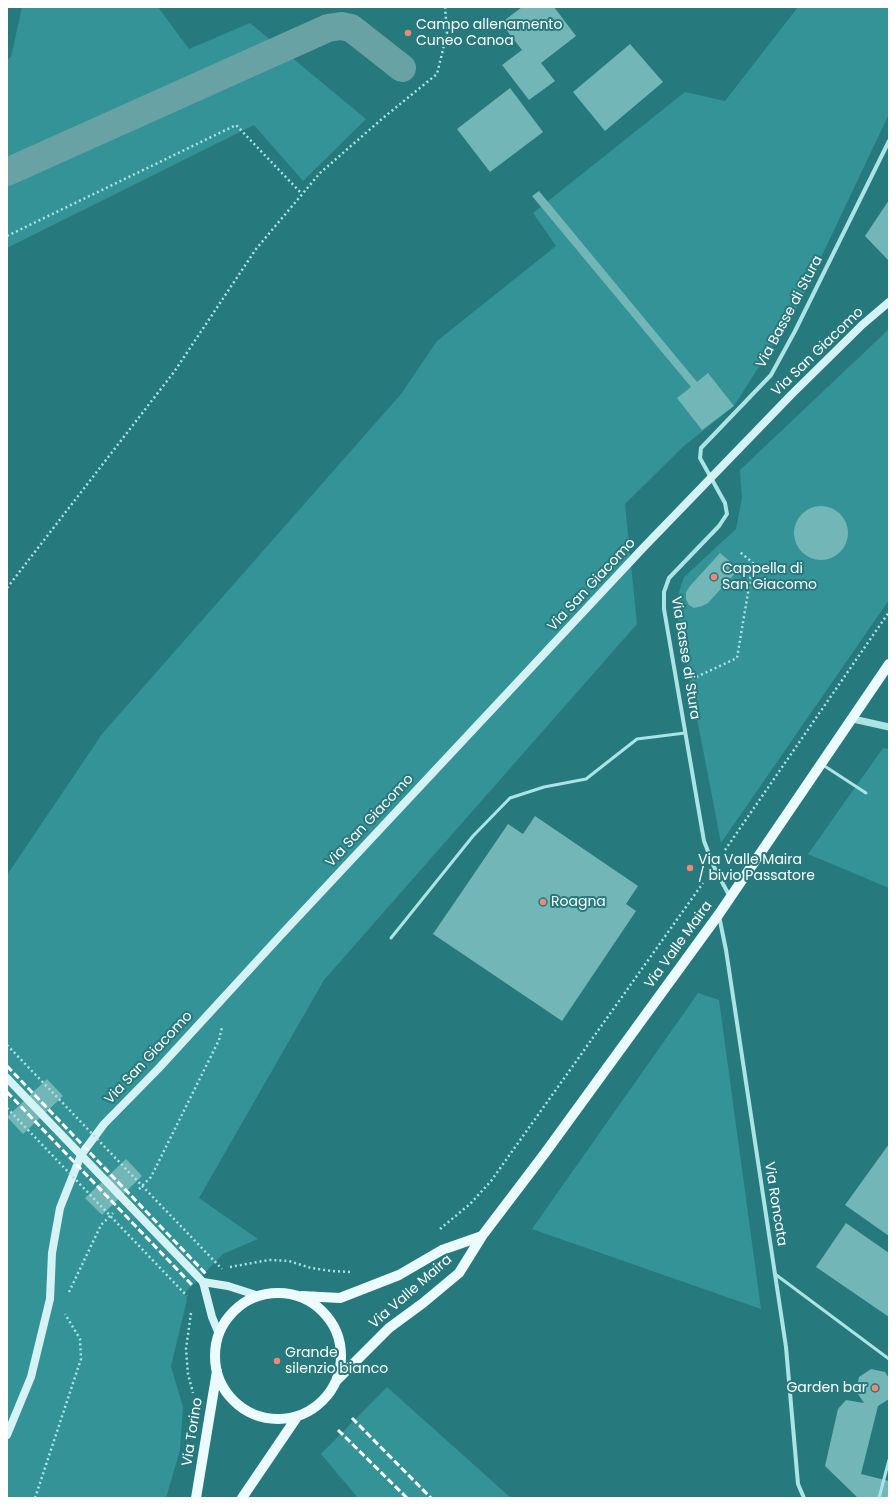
<!DOCTYPE html>
<html>
<head>
<meta charset="utf-8">
<style>
	body { margin:0 }
	#map { position:relative; width:896px; height:1505px; overflow:hidden; background:#26797d; font-family:Poppins,sans-serif }
	canvas { display:block }
	.frame { position:absolute; inset:0; border:8px solid #fff; pointer-events:none }
</style>
</head>
<body>
<div id="map">
<canvas width="896" height="1505"></canvas>
<div class="frame"></div>
</div>
<script>
const ctx = document.querySelector('canvas').getContext('2d');
ctx.lineJoin = 'round';
function fillPath(path, color) { ctx.fillStyle = color; ctx.fill(path, 'evenodd'); }
const shape = rows => new Path2D(rows.map(r => 'M' + r).join(''));
function strokePath(path, color, width, dash) { ctx.strokeStyle = color; ctx.lineWidth = width; ctx.lineCap = dash ? 'butt' : 'round'; ctx.setLineDash(dash || []); ctx.stroke(path); }
function write(font, color, halo, rows, align = 'center') {
  ctx.font = font + ' Poppins,sans-serif'; ctx.lineWidth = 4; ctx.setLineDash([]); ctx.textBaseline = 'middle'; ctx.strokeStyle = halo; ctx.fillStyle = color; for (const [text, x, y, turn = 0] of rows) {
    ctx.save(); ctx.translate(x, y); ctx.rotate((+turn || 0) * Math.PI / 180); ctx.textAlign = isNaN(turn) ? turn : align; if (halo) ctx.strokeText(text, 0, 0); ctx.fillText(text, 0, 0); ctx.restore();
  }
}
fillPath(shape([
	[22,7,158,7,189,49,250,23,366,119,303,181,254,125,7,248,7,60,11,57],
	[798,7,889,7,889,114,800,302,734,406,684,446,625,504,637,624,324,980,199,1198,258,1239,223,1254,185,1293,187,1300,171,1366,183,1407,180,1450,166,1498,7,1498,7,875,102,734,401,394,437,341,556,246,533,213,685,92,725,101],
	[889,329,889,600,721,843,675,604,684,577,736,529,742,498,740,470],
	[883,748,889,749,889,888,808,854],
	[698,993,719,1000,761,1309,532,1229],
	[387,1387,511,1498,358,1498,321,1454]
]), '#349397');
strokePath(shape([
	[7,172,328,28,341,26,351,28,402,68]
]), '#69a2a5', 28);
fillPath(shape([
	[522,7,554,7,576,36,541,63,555,81,529,100,502,65,522,50,501,23],
	[630,44,663,82,605,131,573,92],
	[510,88,543,132,490,172,457,129],
	[539,191,697,382,708,373,734,406,702,430,677,398,691,387,532,196],
	[889,200,889,259,888,260,865,236],
	'794 533a27 27 0 1 1 54 0a27 27 0 1 1-54 0Z',
	[720,553,739,569,708,603,702,606,694,608,689,605,686,599,686,592,690,586],
	[535,816,638,886,626,904,636,911,562,1021,433,934,508,824,523,834],
	[47,1079,63,1096,23,1134,7,1117],
	[889,1144,889,1236,845,1205],
	[126,1159,142,1176,102,1215,85,1198],
	[846,1223,889,1253,889,1317,816,1267],
	[871,1369,885,1372,889,1378,889,1399,878,1406,861,1474,889,1481,889,1498,858,1498,825,1466,838,1409,846,1400,864,1403,856,1391,859,1377]
]), '#73b6b8');
strokePath(shape([
	[7,236,236,125,302,194],
	[7,588,174,372,256,249,320,173,383,118,437,74,447,33,445,7],
	[692,679,737,658,753,563,740,552],
	[725,850,889,612],
	[139,1189,151,1177,219,1040,222,1027],
	[440,1229,470,1204,491,1181,703,883],
	[230,1267,269,1260,289,1261,311,1268,331,1271,351,1272],
	[69,1292,101,1225,113,1213],
	[191,1313,186,1349,188,1374,193,1393],
	[35,1498,81,1359,80,1339,65,1314]
]), '#ace3e5', 2.5, [2, 3]);
strokePath(shape([
	[823,765,866,793],
	[391,938,473,836,510,798,544,787,586,779,637,739,685,733],
	[775,1274,889,1359],
	[879,1498,889,1460]
]), '#ace3e5', 3);
strokePath(shape([
	[730,897,714,867,704,841,664,609,664,592,669,578,719,526,727,514,725,503,700,458,701,448,771,375,795,331,889,141],
	[719,916,726,950,786,1347,798,1484,804,1498]
]), '#ace3e5', 4);
strokePath(shape([
	[853,719,889,727]
]), '#ace3e5', 7);
strokePath(shape([
	[219,1334,212,1317,203,1282,228,1286,259,1296],
	[7,1435,31,1377,50,1299,52,1253,60,1208,81,1155,104,1124,158,1069,281,935,643,548,791,395,862,325,889,302]
]), '#d5f3f5', 8);
strokePath(shape([
	'215 1356a63 63 0 1 1 126 0a63 63 0 1 1-126 0Z',
	[302,1296,340,1298,399,1275,442,1250,482,1236],
	[336,1381,389,1328,423,1303,459,1273,482,1236,545,1153,719,914,889,664],
	[196,1498,217,1371],
	[242,1498,297,1417]
]), '#ecfbfd', 10);
strokePath(shape([
	[7,1066,206,1274],
	[7,1092,193,1286],
	[352,1418,431,1498],
	[338,1430,407,1498]
]), '#fff', 3, [7, 3]);
strokePath(shape([
	[7,1045,222,1269],
	[7,1108,187,1296]
]), '#ace3e5', 2.5, [2, 3]);
strokePath(shape([
	[7,1078,203,1282]
]), '#d5f3f5', 8);
for (const [x, y, r, color] of [
	[408,33,4,"#ed8a71"],
	[714,577,4,"#ed8a71"],
	[690,868,4,"#ed8a71"],
	[543,902,4,"#ed8a71"],
	[277,1361,4,"#ed8a71"],
	[875,1388,4,"#ed8a71"]
]) { const dot = new Path2D(); dot.arc(x, y, r, 0, 2 * Math.PI); ctx.fillStyle = color; ctx.fill(dot); strokePath(dot, '#26797d', 1.5); }
write('14px', '#fff', '#26797d', [
	["Campo allenamento",416,25],
	["Cuneo Canoa",416,41],
	["Cappella di",722,569],
	["San Giacomo",722,585],
	["Via Valle Maira",698,860],
	["/ bivio Passatore",698,876],
	["Roagna",551,902],
	["Grande",285,1353],
	["silenzio bianco",285,1369],
	["Garden bar",867,1388,"right"]
], 'left');
write('14px', '#fff', '#26797d', [
	["Via Basse di Stura",790,312,-62],
	["Via San Giacomo",818,352,-44],
	["Via San Giacomo",592,585,-47],
	["Via Basse di Stura",685,658,81],
	["Via San Giacomo",370,821,-47],
	["Via Valle Maira",679,945,-54],
	["Via San Giacomo",149,1058,-47],
	["Via Roncata",775,1204,81],
	["Via Valle Maira",411,1292,-41],
	["Via Torino",193,1432,-81]
]);
</script>
</body>
</html>
